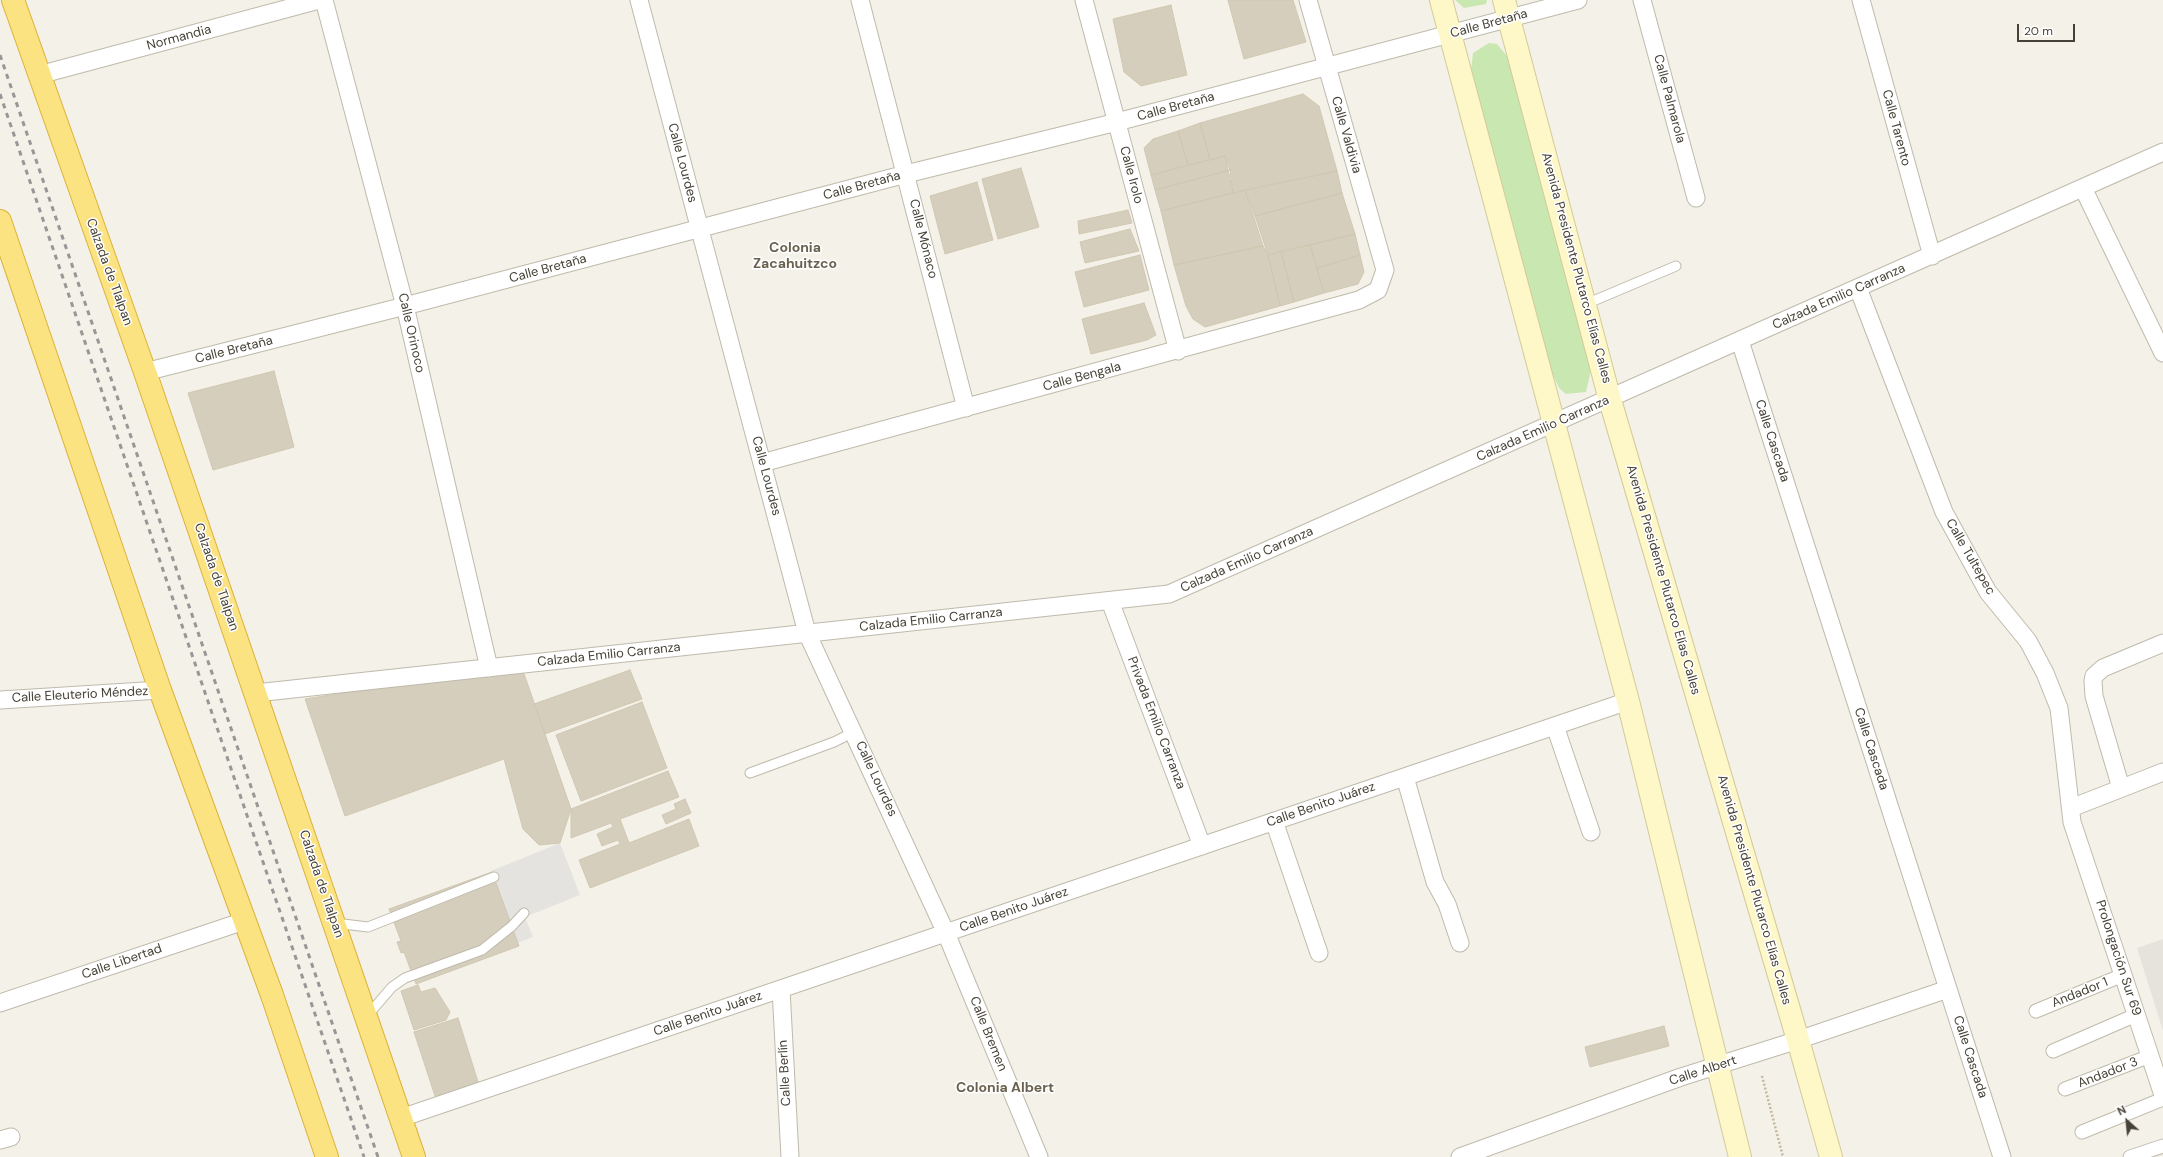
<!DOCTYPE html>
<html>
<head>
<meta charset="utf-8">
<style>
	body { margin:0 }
	#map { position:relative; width:2163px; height:1157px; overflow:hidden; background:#f4f1e8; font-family:"DM Sans",sans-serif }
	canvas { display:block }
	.north { position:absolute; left:2107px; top:1101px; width:40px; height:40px; -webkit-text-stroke:3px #fff; paint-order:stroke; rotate:333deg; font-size:11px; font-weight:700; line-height:16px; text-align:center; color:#474237 }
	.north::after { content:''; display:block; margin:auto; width:14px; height:18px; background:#474237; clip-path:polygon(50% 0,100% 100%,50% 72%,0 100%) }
	.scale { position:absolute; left:2017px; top:24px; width:58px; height:18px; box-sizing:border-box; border:2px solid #474237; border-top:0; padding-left:5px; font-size:12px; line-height:14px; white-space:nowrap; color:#474237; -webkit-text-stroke:3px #fff; paint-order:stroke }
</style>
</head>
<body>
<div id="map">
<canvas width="2163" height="1157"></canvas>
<div class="north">N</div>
<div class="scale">20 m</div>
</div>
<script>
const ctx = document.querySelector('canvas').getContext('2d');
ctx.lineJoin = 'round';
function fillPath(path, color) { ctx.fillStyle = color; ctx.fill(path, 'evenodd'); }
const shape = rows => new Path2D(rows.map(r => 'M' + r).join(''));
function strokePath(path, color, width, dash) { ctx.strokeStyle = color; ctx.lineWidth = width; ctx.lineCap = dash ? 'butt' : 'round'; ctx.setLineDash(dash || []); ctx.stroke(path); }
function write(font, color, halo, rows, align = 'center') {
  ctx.font = font + ' "DM Sans",sans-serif'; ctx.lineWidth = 3; ctx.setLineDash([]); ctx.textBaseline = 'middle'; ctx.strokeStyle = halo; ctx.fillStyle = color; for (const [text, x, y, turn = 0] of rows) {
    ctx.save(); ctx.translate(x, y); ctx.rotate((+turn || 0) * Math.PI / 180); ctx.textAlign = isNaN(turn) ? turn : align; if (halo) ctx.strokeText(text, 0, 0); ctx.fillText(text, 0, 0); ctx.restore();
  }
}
fillPath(shape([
	[2163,939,2163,1031,2137,948]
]), '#e6e3dd');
fillPath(shape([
	[1455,0,1487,0,1486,4,1464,8],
	[1489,43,1497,44,1507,56,1519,90,1591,370,1586,392,1566,394,1559,388,1549,366,1512,222,1471,71,1473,53]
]), '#c9e8b1');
fillPath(shape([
	[560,843,580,895,525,917,533,937,484,956,500,895,491,871]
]), '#e5e3e0');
const building = shape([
	[1228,0,1293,0,1306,42,1244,59,1228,0],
	[1171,5,1187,75,1141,86,1124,72,1113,19,1171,5],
	[1303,94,1319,106,1337,171,1233,193,1225,156,1210,160,1200,123,1303,94],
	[1200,123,1210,160,1188,165,1178,131,1200,123],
	[1178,131,1188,165,1151,175,1144,148,1153,139,1178,131],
	[1225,156,1230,170,1155,190,1151,175,1225,156],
	[1021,168,1039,227,998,239,982,179,1021,168],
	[1230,170,1233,193,1161,211,1155,190,1230,170],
	[1337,171,1342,193,1255,216,1245,190,1337,171],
	[977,182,993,240,945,254,930,196,977,182],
	[1245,190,1263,246,1174,265,1161,211,1245,190],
	[1342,193,1355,234,1268,255,1255,216,1342,193],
	[1128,210,1132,223,1079,234,1078,221,1128,210],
	[1130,229,1139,251,1085,263,1080,242,1130,229],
	[1355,234,1360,255,1317,268,1310,245,1355,234],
	[1310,245,1324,293,1294,302,1281,251,1310,245],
	[1263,246,1268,255,1280,306,1205,327,1193,319,1186,306,1174,265,1263,246],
	[1281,251,1294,302,1280,306,1268,255,1281,251],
	[1140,255,1149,290,1084,307,1075,272,1140,255],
	[1360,255,1364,272,1358,284,1324,293,1317,268,1360,255],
	[1144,303,1156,335,1147,340,1091,354,1082,319,1144,303],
	[274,371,294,447,213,470,188,393,274,371],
	[521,665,571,809,560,843,539,845,523,829,504,759,345,816,305,699,521,665],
	[630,670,642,699,545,734,534,704,630,670],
	[642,702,667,768,581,801,556,735,642,702],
	[668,771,679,797,620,819,629,843,689,819,699,846,590,888,579,860,620,844,618,840,602,846,597,834,613,827,611,823,571,838,571,809,668,771],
	[685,799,691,813,666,824,662,815,676,809,674,804,685,799],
	[492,872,519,946,416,984,404,952,401,953,397,942,401,941,389,909,492,872],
	[418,985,421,992,435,988,450,1012,446,1020,414,1030,401,991,418,985],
	[458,1018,479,1085,436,1099,414,1032,458,1018],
	[1664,1026,1669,1046,1590,1067,1585,1047,1664,1026]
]);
fillPath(building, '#d5cebd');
strokePath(building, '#d0c7b1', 1);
const service = shape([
	[1586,304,1676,266],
	[750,773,834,742,854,732],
	[335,923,368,927,494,877],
	[367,1016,392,987,405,978,482,950,512,926,524,913]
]);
const pedestrian = shape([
	[2036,1011,2123,975],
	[2053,1051,2136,1015],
	[2065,1089,2150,1056],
	[2082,1132,2163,1099],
	[2130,1157,2163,1146]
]);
const minor = shape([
	[324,0,405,306,489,668],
	[639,0,807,633,946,933,1039,1157],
	[860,0,966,408],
	[1084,0,1178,351],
	[1642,0,1696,198],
	[1861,0,1932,256],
	[39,75,319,0],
	[2083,188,2163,353],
	[1858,288,1944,512,1988,592,2028,641,2045,673,2059,708,2072,822,2163,1095],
	[1740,341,2002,1157],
	[145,372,405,306,906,174,1117,122,1578,0],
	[762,463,1359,300,1378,290,1385,270,1308,0],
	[1110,601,1202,846],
	[256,693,1169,594,2163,152],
	[0,700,160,690],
	[1555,726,1591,832],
	[1405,777,1435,882,1447,904,1460,943],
	[2121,788,2094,696,2093,681,2094,676,2103,668,2163,643],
	[2071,808,2163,772],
	[1274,821,1319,953],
	[781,989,790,1157],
	[0,1003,244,921],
	[401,1118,1628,701],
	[0,1140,11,1137],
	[1460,1157,1681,1077,1798,1040,1948,989]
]);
const secondary = shape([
	[1441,0,1628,701,1740,1157],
	[1504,0,1610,400,1798,1040,1831,1157]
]);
const trunk = shape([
	[13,0,145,372,414,1157],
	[0,221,160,690,272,995,327,1157]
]);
strokePath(service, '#bfbaab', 11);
strokePath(pedestrian, '#bfbaab', 15);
strokePath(minor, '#bfbaab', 19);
strokePath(secondary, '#d3ca99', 24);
strokePath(trunk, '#dcb23a', 24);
strokePath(shape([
	[1762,1076,1783,1157]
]), '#c1b89c', 2.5, [2, 2]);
strokePath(service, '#fff', 9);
strokePath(pedestrian, '#fff', 13);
strokePath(minor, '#fff', 17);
strokePath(secondary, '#fef7c8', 22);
strokePath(trunk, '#fce382', 22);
strokePath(shape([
	[0,55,378,1157],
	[0,94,364,1157]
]), '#979797', 3, [5, 5]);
write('13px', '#474237', '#fff', [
	["Calle Bretaña",1489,24,-15],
	["Normandia",179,38,-15],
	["Calle Palmarola",1669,99,75],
	["Calle Bretaña",1176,107,-15],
	["Calle Tarento",1896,128,75],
	["Calle Valdivia",1346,135,74],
	["Calle Lourdes",682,163,75],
	["Calle Irolo",1131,175,75],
	["Calle Bretaña",862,186,-15],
	["Calle Mónaco",923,239,76],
	["Avenida Presidente Plutarco Elías Calles",1576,268,75],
	["Calle Bretaña",548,269,-15],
	["Calzada de Tlalpan",109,272,70],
	["Calzada Emilio Carranza",1839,297,-24],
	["Calle Orinoco",411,333,77],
	["Calle Bretaña",234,350,-14],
	["Calle Bengala",1082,377,-15],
	["Calzada Emilio Carranza",1543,429,-24],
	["Calle Cascada",1772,441,72],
	["Calle Lourdes",766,476,75],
	["Calle Tultepec",1970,557,60],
	["Calzada Emilio Carranza",1247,560,-24],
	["Calzada de Tlalpan",216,577,71],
	["Avenida Presidente Plutarco Elías Calles",1663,580,74],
	["Calzada Emilio Carranza",931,620,-6],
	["Calzada Emilio Carranza",609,655,-6],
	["Calle Eleuterio Méndez",80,695,-3],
	["Privada Emilio Carranza",1156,723,69],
	["Calle Cascada",1871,749,72],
	["Calle Lourdes",876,779,65],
	["Calle Benito Juárez",1321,805,-19],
	["Calzada de Tlalpan",321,884,71],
	["Avenida Presidente Plutarco Elías Calles",1754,890,74],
	["Calle Benito Juárez",1014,910,-19],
	["Prolongación Sur 69",2118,958,72],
	["Calle Libertad",122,962,-19],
	["Andador 1",2080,993,-22],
	["Calle Benito Juárez",708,1014,-19],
	["Calle Bremen",988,1034,68],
	["Calle Cascada",1970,1057,72],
	["Calle Albert",1703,1071,-18],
	["Calle Berlín",785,1073,-93],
	["Andador 3",2108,1073,-21]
]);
write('bold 14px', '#6a624e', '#fff', [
	["Colonia",795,248],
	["Zacahuitzco",795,264],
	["Colonia Albert",1005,1088]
]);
</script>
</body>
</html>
